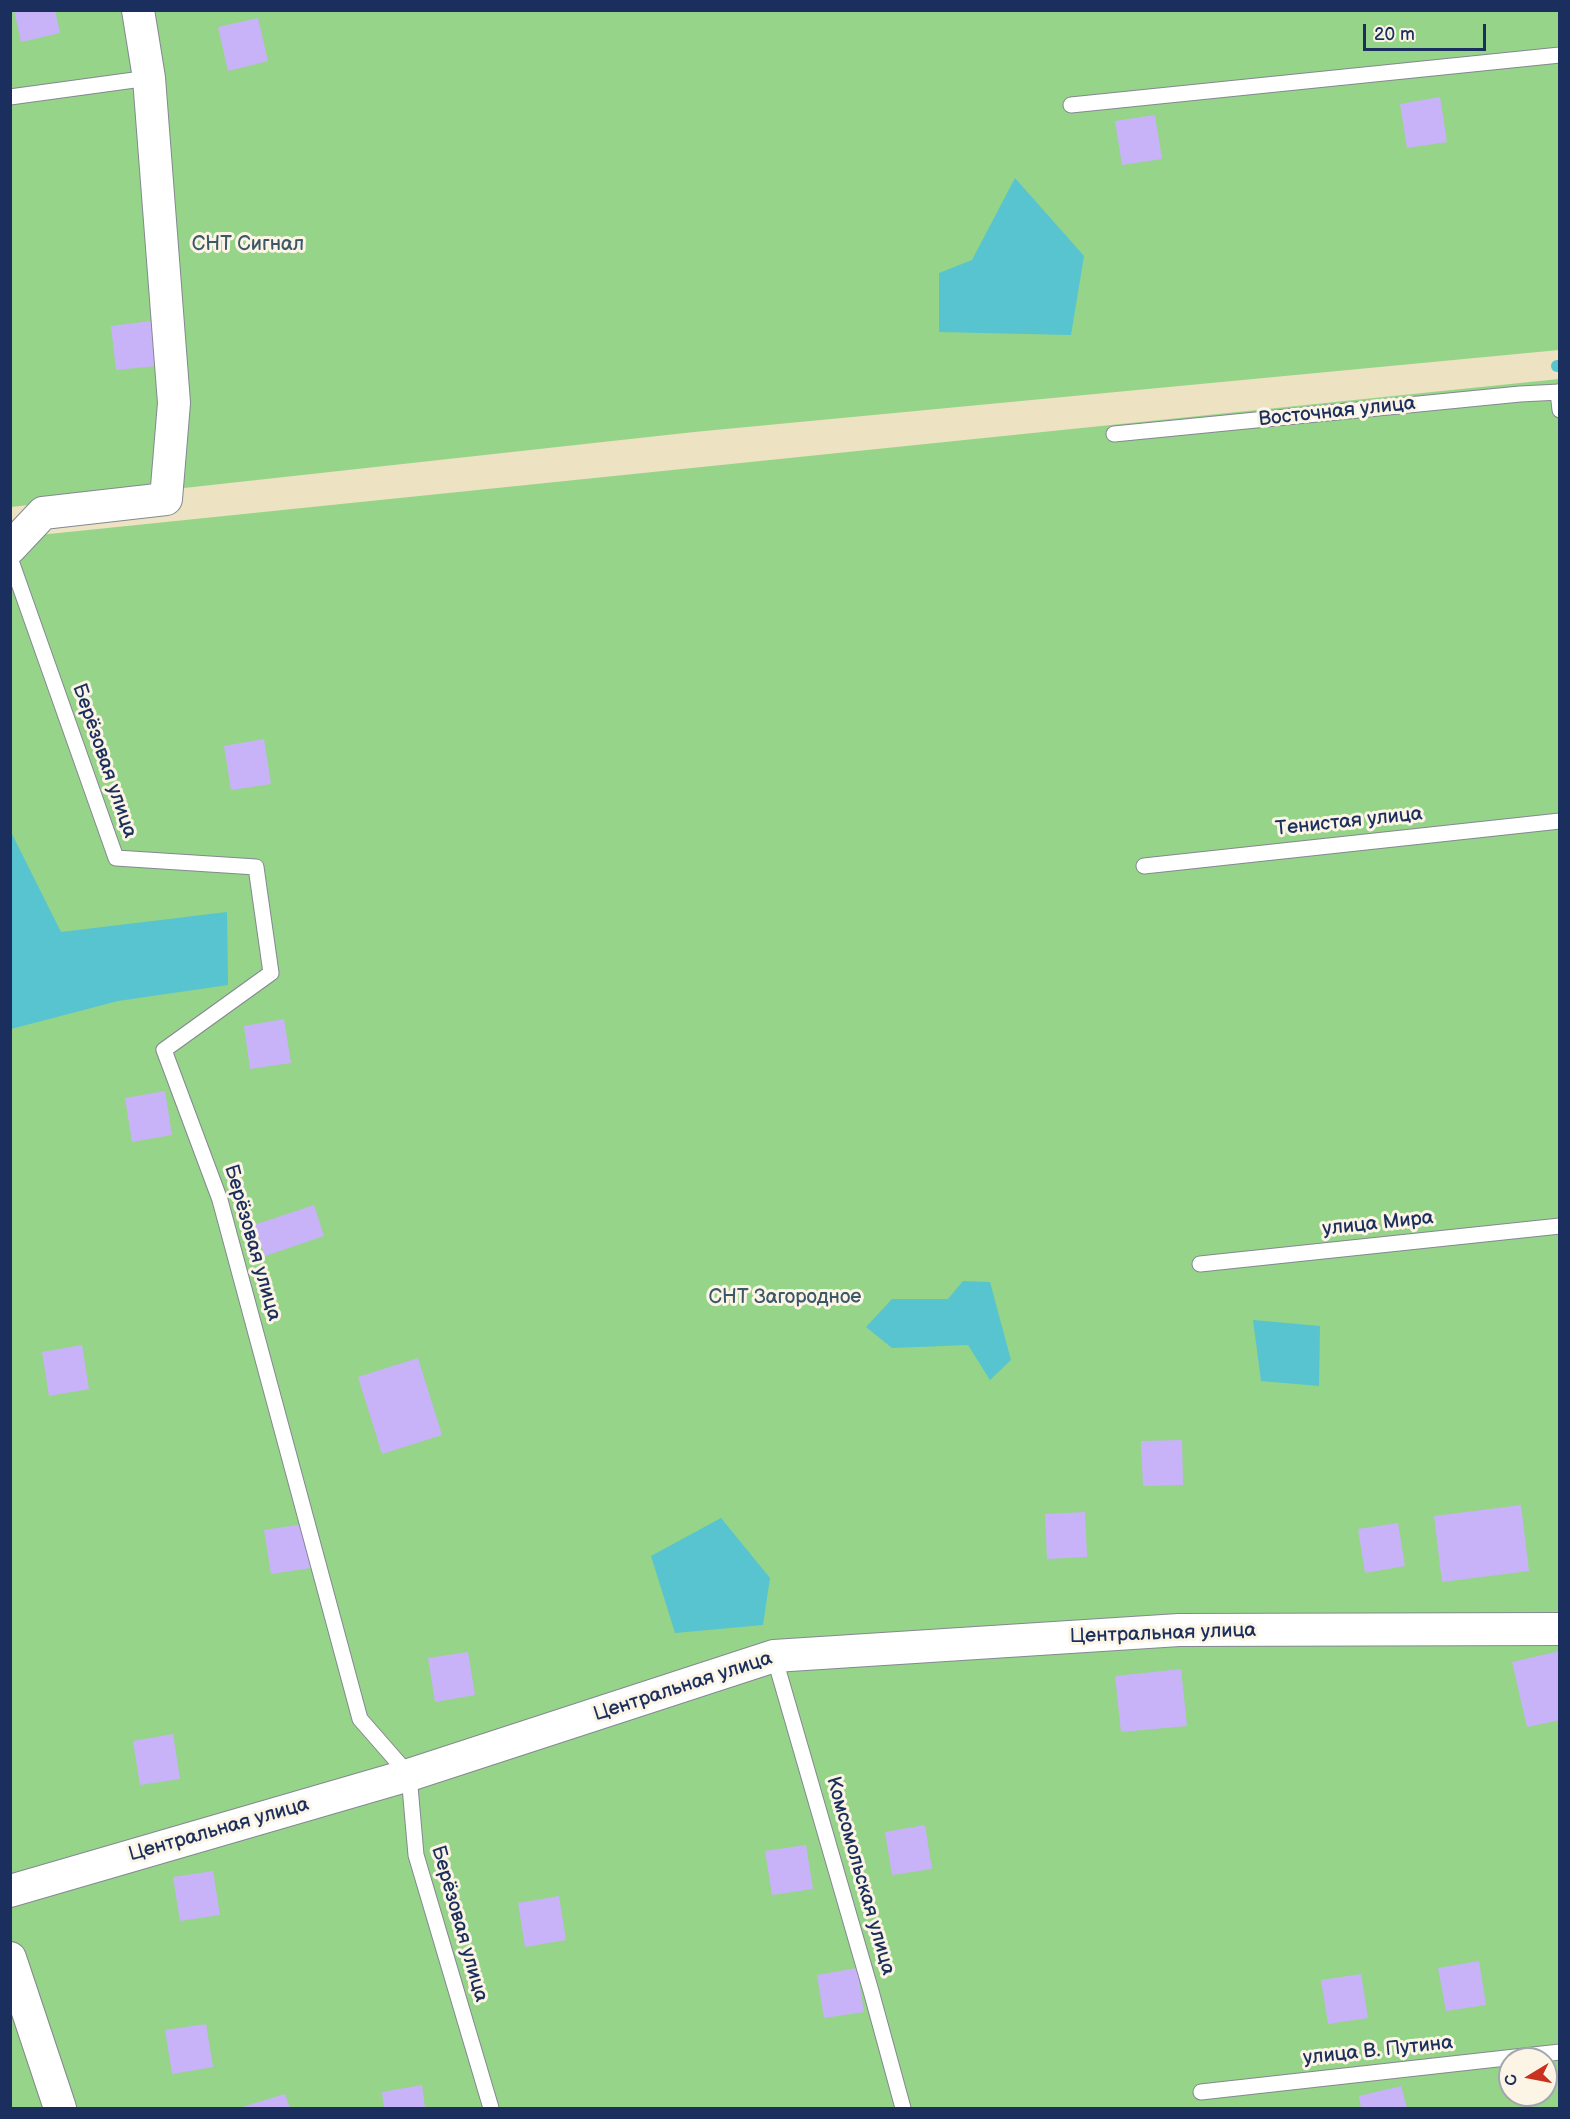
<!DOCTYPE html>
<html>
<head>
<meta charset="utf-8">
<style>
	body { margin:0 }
	#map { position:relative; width:1570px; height:2119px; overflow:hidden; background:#ede2c1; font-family:"Balsamiq Sans",sans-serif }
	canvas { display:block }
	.frame { position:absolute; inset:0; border:12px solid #1b2f5e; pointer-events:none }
	.north { position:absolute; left:1498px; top:2047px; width:60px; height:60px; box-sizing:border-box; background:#fcf5e5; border:2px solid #a2a6af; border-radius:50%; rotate:260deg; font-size:16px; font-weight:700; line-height:24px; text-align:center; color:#1b2f5e }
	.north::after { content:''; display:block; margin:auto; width:21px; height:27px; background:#c8321e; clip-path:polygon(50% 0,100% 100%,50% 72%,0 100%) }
	.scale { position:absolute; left:1363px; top:24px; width:123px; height:27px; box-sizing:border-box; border:3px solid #1b2f5e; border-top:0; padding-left:8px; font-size:18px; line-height:21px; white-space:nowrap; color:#1b2f5e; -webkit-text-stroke:4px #fcf5e5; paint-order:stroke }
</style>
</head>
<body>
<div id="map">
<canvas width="1570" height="2119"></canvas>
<div class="frame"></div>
<div class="north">С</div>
<div class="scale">20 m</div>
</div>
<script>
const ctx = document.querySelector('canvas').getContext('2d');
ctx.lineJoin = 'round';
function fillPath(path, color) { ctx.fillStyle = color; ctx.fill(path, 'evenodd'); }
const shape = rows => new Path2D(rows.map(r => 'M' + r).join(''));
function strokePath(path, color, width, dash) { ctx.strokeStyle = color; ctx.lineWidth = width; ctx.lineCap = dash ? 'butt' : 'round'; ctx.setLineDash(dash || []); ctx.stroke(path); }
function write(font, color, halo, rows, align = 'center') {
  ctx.font = font + ' "Balsamiq Sans",sans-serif'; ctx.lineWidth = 6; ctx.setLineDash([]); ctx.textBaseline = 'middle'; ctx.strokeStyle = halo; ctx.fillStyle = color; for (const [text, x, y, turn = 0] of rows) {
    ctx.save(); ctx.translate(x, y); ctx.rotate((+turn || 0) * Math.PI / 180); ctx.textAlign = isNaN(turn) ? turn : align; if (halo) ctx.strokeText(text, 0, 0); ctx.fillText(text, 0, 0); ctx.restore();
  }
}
fillPath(shape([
	[10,11,1559,11,1559,350,694,432,11,507],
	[1559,379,1559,2108,11,2108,10,538],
	[1510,2059,1546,2059,1546,2095,1510,2095]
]), '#95d489');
fillPath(shape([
	[1015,178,1084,256,1071,335,939,332,939,273,972,260],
	[10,830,61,932,227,912,228,985,118,1001,11,1029],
	[963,1281,990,1282,1011,1360,990,1380,968,1345,892,1348,866,1327,892,1299,948,1299],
	[1253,1320,1320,1326,1319,1386,1261,1381],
	[721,1518,770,1578,763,1625,675,1633,651,1556]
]), '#58c4d0');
strokePath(shape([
	[1557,366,1560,366]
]), '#58c4d0', 12);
fillPath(shape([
	[14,10,55,10,60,33,21,42],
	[258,18,268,61,228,71,218,27],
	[1440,97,1447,142,1407,148,1400,104],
	[1155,115,1162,159,1122,165,1115,121],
	[151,321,156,366,116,370,111,326],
	[264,739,271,784,231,790,224,746],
	[284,1019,291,1063,250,1069,244,1026],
	[165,1091,172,1135,132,1142,125,1098],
	[314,1205,324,1236,265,1256,254,1225],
	[82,1345,89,1389,49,1396,42,1352],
	[418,1358,442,1435,382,1454,358,1377],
	[1182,1440,1183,1485,1143,1486,1141,1441],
	[1521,1505,1529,1571,1442,1582,1434,1516],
	[1085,1512,1087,1557,1047,1559,1045,1514],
	[1398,1523,1405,1566,1365,1573,1358,1529],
	[304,1524,311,1568,271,1574,264,1530],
	[1560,1651,1560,1720,1527,1727,1512,1662],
	[468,1652,475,1695,435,1702,428,1658],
	[1181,1669,1187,1726,1121,1732,1115,1676],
	[173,1734,180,1779,140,1785,133,1741],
	[925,1825,932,1869,892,1875,885,1832],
	[806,1845,813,1889,772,1895,765,1851],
	[213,1871,220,1915,180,1921,173,1877],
	[559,1896,566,1940,525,1947,518,1903],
	[1479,1961,1486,2005,1446,2011,1438,1968],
	[857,1968,864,2012,824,2018,817,1975],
	[1361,1974,1368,2018,1328,2024,1321,1980],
	[206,2024,213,2067,172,2074,165,2030],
	[422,2085,425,2108,384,2108,382,2092],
	[1401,2086,1407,2108,1361,2108,1359,2096],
	[285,2094,290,2108,239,2108]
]), '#c9b3f8');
const service = shape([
	[10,97,149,78],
	[1071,105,1560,55],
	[1558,392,1560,410],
	[1114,434,1520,394,1560,392],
	[10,558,116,858,256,867,271,973,164,1050,220,1200,360,1719,409,1775,416,1855,491,2108],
	[1144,866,1560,821],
	[1200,1264,1560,1226],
	[774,1656,871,1991,903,2108],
	[1201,2092,1560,2052]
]);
const minor = shape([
	[10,548,43,513,166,499,174,403,149,78,138,10],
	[10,1891,409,1775,774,1656,1179,1630,1560,1629],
	[10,1958,60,2108]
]);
strokePath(service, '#848890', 17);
strokePath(minor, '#848890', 34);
strokePath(service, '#fff', 15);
strokePath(minor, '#fff', 32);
write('20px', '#3a5869', '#fcf5e5', [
	["СНТ Сигнал",248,245],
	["СНТ Загородное",785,1298]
]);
write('20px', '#1b2f5e', '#fcf5e5', [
	["Восточная улица",1337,412,-6],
	["Берёзовая улица",104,761,71],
	["Тенистая улица",1349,822,-6],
	["улица Мира",1378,1224,-6],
	["Берёзовая улица",252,1243,74],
	["Центральная улица",1163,1634,-2],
	["Центральная улица",683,1687,-18],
	["Центральная улица",219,1830,-16],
	["Комсомольская улица",860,1876,74],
	["Берёзовая улица",459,1924,74],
	["улица В. Путина",1378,2051,-6]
]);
</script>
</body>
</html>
